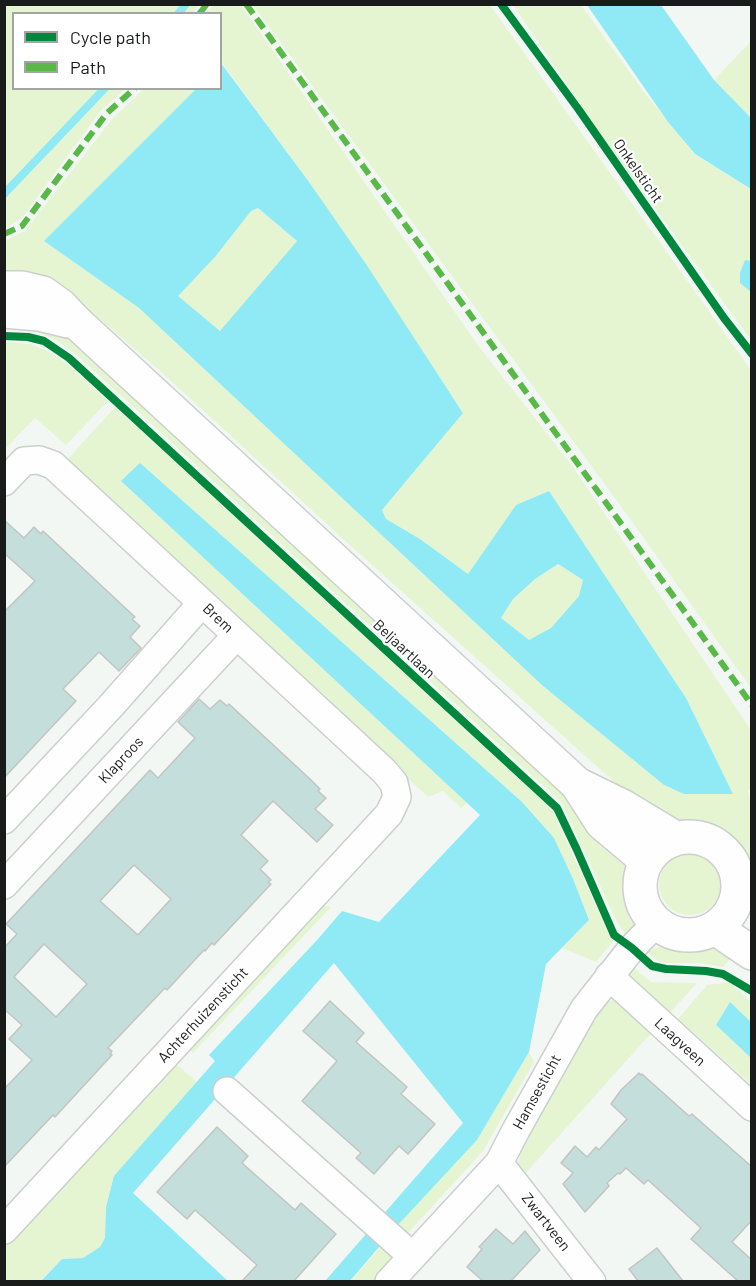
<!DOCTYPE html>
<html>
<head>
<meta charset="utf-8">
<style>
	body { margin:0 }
	#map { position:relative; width:756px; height:1286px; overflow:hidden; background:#f2f7f4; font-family:Barlow,sans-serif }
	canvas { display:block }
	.frame { position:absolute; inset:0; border:6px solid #191b1a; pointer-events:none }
	.legend { position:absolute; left:12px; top:12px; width:210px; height:78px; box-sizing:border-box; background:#fff; border:2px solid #a3a4a3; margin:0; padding:8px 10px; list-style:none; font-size:18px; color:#191b1a }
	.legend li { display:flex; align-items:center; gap:12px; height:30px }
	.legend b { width:30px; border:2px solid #a3a4a3 }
</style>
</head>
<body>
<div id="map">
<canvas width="756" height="1286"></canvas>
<div class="frame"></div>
<ul class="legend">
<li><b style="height:8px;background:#00873e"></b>Cycle path</li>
<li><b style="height:8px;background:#58b947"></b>Path</li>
</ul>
</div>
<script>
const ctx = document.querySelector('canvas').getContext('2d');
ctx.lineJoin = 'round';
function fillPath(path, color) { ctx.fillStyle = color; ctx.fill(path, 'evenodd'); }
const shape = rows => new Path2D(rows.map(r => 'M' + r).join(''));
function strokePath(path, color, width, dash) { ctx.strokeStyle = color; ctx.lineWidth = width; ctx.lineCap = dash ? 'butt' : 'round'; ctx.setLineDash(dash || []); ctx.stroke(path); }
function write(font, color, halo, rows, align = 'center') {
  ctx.font = font + ' Barlow,sans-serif'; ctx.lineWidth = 4.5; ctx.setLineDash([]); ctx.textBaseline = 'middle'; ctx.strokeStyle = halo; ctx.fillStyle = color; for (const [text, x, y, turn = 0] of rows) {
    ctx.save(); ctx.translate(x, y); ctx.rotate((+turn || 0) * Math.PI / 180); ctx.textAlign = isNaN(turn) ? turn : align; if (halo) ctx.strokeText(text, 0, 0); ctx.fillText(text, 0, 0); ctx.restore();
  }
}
fillPath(shape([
	[5,4,198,5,192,14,14,14,14,88,126,89,102,109,21,219,5,228],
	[214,5,241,5,477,344,573,467,751,730,751,791,748,789,751,809,751,869,741,851,720,831,692,824,660,823,342,538,159,370,81,303,5,278,4,241,25,231,113,118,144,89,196,89,44,241,139,308,543,686,664,785,684,794,733,794,686,698,549,491,516,505,468,574,420,539,386,519,382,510,463,412,309,182,222,63,221,64,220,14,206,13],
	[253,5,490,5,751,370,751,688,615,498],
	[513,5,581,5,644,92,694,154,751,189,751,340,600,133],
	[751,41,751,118,714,80],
	[258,208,297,241,220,332,177,296,215,257,251,211],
	[5,321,49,326,75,340,591,817,631,860,630,881,636,916,634,924,627,936,617,922,562,803,79,357,58,341,39,333,5,328],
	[5,342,30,344,48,351,65,362,108,401,66,445,35,418,5,449],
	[115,407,546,804,555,815,604,924,613,941,596,962,562,948,589,920,521,801,140,464,122,482,467,803,461,808,443,791,428,797,65,462],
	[557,564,584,580,579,596,551,628,529,641,501,618,513,599,535,579],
	'659 884a31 31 0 1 1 62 0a31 31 0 1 1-62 0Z',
	[319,904,331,907,193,1053,188,1047],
	[709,944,735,953,723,967,701,963,662,963,646,952,665,945],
	[635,969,651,982,697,983,669,1014,631,979,629,970],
	[729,982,751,1002,751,1022,730,1003,716,1025,751,1058,751,1084,678,1019,707,985],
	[618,1000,654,1030,524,1175,518,1164,522,1145,603,1001],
	[529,1052,534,1062,483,1151,408,1233,397,1226,477,1140],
	[175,1063,197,1082,115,1176,106,1207,105,1238,100,1247,83,1258,62,1259,40,1281,5,1282,4,1246],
	[383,1244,391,1251,392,1264,377,1281,350,1282]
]), '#e5f5d2');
fillPath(shape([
	[587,5,661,5,714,80,751,118,751,189,695,154,668,122],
	[221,63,309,182,366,264,463,413,382,510,386,519,420,539,468,574,516,505,549,491,686,698,733,794,684,794,664,785,543,686,139,308,44,241,196,89,220,88],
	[258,208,297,241,220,331,178,296,215,257,251,211],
	[558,564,583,580,579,596,551,628,529,640,501,618,513,599,535,579],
	[745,260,751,261,751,292,740,283,740,273],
	[140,463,521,801,554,838,573,879,589,920,546,964,529,1052,477,1140,397,1226,350,1281,325,1281,463,1123,334,963,133,1193,228,1281,40,1282,62,1259,83,1258,100,1247,105,1238,106,1207,114,1176,215,1061,209,1055,318,939,342,911,379,922,480,815,121,481],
	[730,1002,751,1022,751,1058,716,1025]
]), '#8feaf6');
strokePath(shape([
	[178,14,186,4],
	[4,194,105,88]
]), '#8feaf6', 8);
const building = shape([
	[4,520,24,538,34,527,41,534,43,531,121,604,135,617,132,619,140,626,130,637,141,648,119,671,99,652,63,689,76,701,4,778,4,612,35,581,4,553,4,520],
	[199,699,210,709,220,700,227,706,229,704,310,779,320,789,318,791,326,798,315,809,333,825,317,842,273,801,241,835,268,861,260,869,271,880,268,882,271,884,214,945,212,943,205,951,204,950,167,990,165,988,163,990,108,1048,112,1051,110,1054,112,1055,55,1117,53,1115,4,1167,4,1089,32,1060,9,1039,22,1025,4,1009,4,948,17,934,6,924,150,770,158,778,195,738,178,722,199,699],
	[134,865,171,899,138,935,100,901,134,865],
	[44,944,87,984,56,1017,14,977,44,944],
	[330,1001,364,1033,356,1042,407,1087,401,1094,435,1124,408,1154,399,1146,374,1174,356,1158,361,1153,302,1101,337,1061,303,1031,330,1001],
	[639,1073,641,1075,642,1074,689,1116,692,1114,752,1167,752,1220,732,1242,752,1260,752,1281,738,1281,691,1239,701,1228,648,1180,644,1184,626,1168,620,1174,618,1173,607,1183,609,1186,585,1212,563,1184,573,1173,561,1163,575,1146,587,1157,596,1147,599,1150,627,1119,611,1104,621,1090,639,1073],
	[217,1127,248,1156,242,1163,295,1210,301,1203,336,1234,294,1281,242,1281,257,1265,195,1210,187,1219,157,1192,217,1127],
	[496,1229,513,1244,525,1231,540,1250,511,1281,483,1281,467,1267,482,1249,479,1247,496,1229],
	[657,1248,683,1281,638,1281,629,1269,657,1248]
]);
fillPath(building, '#c4dedb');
strokePath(building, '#c1c5c3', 1.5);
const minor = shape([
	[4,482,24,461,39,460,53,465,384,771,394,783,397,797,389,814,4,1230],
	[4,820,110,707,202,603],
	[4,885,237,635],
	[609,976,752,1107],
	[227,1091,412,1256],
	[499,1163,592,1282],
	[389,1282,499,1163,516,1130,584,1009,632,948,656,923]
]);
const tertiary = shape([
	[4,288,22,288,43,293,61,306,76,322,577,784,602,823,646,860],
	[4,311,39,314,68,321],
	[577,784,622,806,675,838],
	'640 886a49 49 0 1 1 98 0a49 49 0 1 1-98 0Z',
	[715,928,752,953]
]);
strokePath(minor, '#cccfcd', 30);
strokePath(tertiary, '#cccfcd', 36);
strokePath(minor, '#fdfefd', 27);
strokePath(tertiary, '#fdfefd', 33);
strokePath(shape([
	[246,4,752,705],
	[199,14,207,4],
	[4,234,22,226,107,113,135,88]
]), '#58b947', 6, [12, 6]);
strokePath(shape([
	[501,4,579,110,724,318,752,354],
	[4,336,28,337,44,341,69,358,557,808,577,850,614,935,632,948,652,966,666,969,706,971,723,974,752,991]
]), '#00873e', 8);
write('15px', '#191b1a', '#fff', [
	["Onkelsticht",638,171,55],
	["Brem",218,618,43],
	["Beljaartlaan",404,649,43],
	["Klaproos",121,760,-47],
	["Achterhuizensticht",203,1015,-47],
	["Laagveen",680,1042,43],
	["Hamsesticht",537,1092,-61],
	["Zwartveen",546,1222,52]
]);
</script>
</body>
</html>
